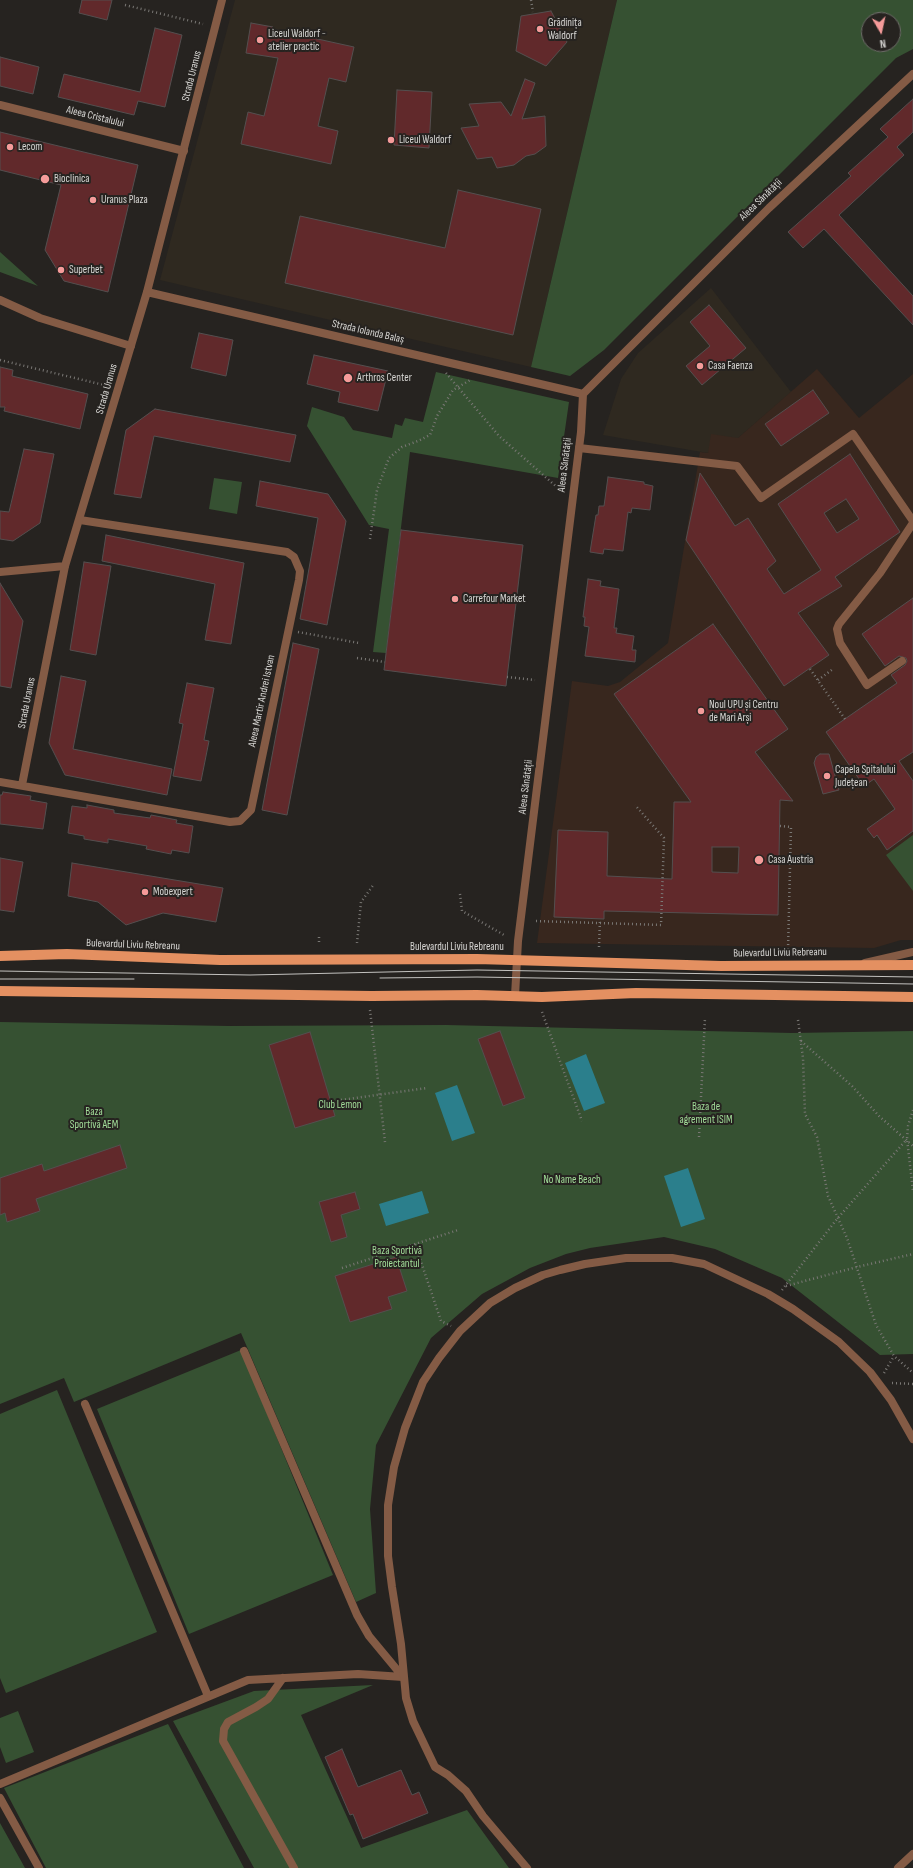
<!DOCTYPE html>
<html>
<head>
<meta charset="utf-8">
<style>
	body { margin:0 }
	#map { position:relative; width:913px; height:1868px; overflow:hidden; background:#262320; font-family:"Sofia Sans Condensed",sans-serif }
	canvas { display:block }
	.north { position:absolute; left:861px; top:12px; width:40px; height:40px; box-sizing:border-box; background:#262320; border:1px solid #6d6b68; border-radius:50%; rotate:171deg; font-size:11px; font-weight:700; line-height:16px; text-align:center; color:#d7d6d3 }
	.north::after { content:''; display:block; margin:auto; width:14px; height:18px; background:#f59b9a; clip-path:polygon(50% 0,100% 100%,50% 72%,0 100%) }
</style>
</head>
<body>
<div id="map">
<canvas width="913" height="1868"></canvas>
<div class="north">N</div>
</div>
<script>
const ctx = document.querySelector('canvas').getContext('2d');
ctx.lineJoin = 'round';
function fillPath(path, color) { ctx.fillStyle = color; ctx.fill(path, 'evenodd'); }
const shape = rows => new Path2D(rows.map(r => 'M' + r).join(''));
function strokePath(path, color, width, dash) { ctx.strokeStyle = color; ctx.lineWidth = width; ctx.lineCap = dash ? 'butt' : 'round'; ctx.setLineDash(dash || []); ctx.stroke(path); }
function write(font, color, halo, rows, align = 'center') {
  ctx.font = font + ' "Sofia Sans Condensed",sans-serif'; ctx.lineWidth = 4; ctx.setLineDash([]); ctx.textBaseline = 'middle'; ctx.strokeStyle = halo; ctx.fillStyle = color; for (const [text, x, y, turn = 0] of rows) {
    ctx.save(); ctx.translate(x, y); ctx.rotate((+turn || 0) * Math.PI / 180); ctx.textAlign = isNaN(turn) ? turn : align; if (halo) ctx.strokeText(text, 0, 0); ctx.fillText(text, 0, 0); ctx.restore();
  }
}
fillPath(shape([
	[235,0,617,0,531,367,160,280],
	[711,288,791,392,738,438,708,453,603,435,621,379,638,353]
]), '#2f2920');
fillPath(shape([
	[817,369,859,418,913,374,913,940,901,940,874,948,537,943,572,681,608,686,620,682,668,643,700,452,708,453,711,434,738,438]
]), '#38271e');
fillPath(shape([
	[617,0,913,0,913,49,896,58,604,350,570,376,531,367],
	[869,20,893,20,893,44,869,44],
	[0,252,38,286,0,272],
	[436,372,569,402,558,478,410,452,386,653,373,652,389,529,369,525,307,426,312,407,344,417,353,430,392,438,395,424,402,426,405,418,423,422],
	[214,478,242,482,237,514,209,509],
	[913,835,913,891,886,855],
	[0,1022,229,1026,446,1025,792,1033,913,1031,913,1354,880,1355,782,1278,715,1249,664,1237,590,1248,566,1254,530,1268,482,1294,431,1338,376,1445,370,1509,376,1593,356,1602,241,1333,74,1402,64,1378,0,1404],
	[241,1350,333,1575,189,1634,97,1409],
	[57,1390,157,1632,6,1693,0,1678,0,1414],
	[373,1685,301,1715,361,1848,467,1810,509,1868,254,1868,173,1721,254,1691],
	[18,1711,34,1752,6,1763,0,1747,0,1718],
	[168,1724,244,1868,46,1868,4,1788],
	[0,1823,25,1868,0,1868]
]), '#365132');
fillPath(shape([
	[586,1054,605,1103,584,1111,565,1063],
	[457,1085,475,1133,452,1141,435,1093],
	[688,1168,705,1219,681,1227,664,1176],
	[422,1191,429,1213,386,1226,379,1204]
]), '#2b7f8c');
const building = shape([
	[82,0,112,0,107,20,79,13,82,0],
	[551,11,567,42,546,66,516,51,521,16,551,11],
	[251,23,273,27,272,29,354,47,346,82,329,78,318,126,338,131,331,164,241,144,248,112,264,116,278,58,246,53,251,23],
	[155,28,182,35,165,107,138,101,134,115,58,97,64,74,140,92,155,28],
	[0,57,39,67,33,94,0,86,0,57],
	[525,79,535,83,522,119,545,116,546,146,535,154,526,156,514,165,497,168,492,157,477,159,461,128,479,126,469,104,501,102,511,116,525,79],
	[397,90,432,92,429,148,394,145,397,90],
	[913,99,913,132,897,147,904,155,839,215,913,296,913,325,824,229,803,248,788,232,851,176,848,173,888,137,880,129,913,99],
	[0,132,138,165,108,292,64,281,45,250,61,185,0,170,0,132],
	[458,190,541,209,513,335,285,283,300,216,445,248,458,190],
	[709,305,746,348,702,385,686,366,710,346,690,322,709,305],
	[199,333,233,340,226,376,191,368,199,333],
	[314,355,388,371,378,411,338,402,340,392,307,384,314,355],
	[0,367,13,370,12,376,88,394,80,429,4,411,5,407,0,407,0,367],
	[813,390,829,413,781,446,765,424,813,390],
	[155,409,296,435,290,462,154,436,141,498,114,494,126,430,155,409],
	[24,449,54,454,40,523,13,541,0,539,0,511,9,512,24,449],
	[850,454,900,532,835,577,842,586,798,613,829,655,784,686,686,540,700,473,735,526,748,518,776,561,767,569,784,594,821,570,778,504,850,454],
	[846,499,859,519,837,533,824,513,846,499],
	[608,477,644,482,644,484,653,486,650,510,632,508,631,513,628,512,623,551,604,549,603,554,590,552,596,515,598,515,599,506,604,506,608,477],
	[260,481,328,494,346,521,327,625,300,619,318,518,256,506,260,481],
	[401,530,523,545,506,686,384,670,401,530],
	[106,535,244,563,231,644,205,640,215,584,102,561,106,535],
	[84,562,111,566,96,655,70,650,84,562],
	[588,579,601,581,600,586,619,589,614,628,617,628,616,633,634,636,632,650,636,650,635,662,585,656,589,627,584,626,585,617,583,617,588,579],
	[0,583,23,621,11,688,0,686,0,583],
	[913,598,913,752,899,761,913,781,913,831,887,850,877,835,874,838,867,829,895,809,874,779,864,786,826,732,897,683,891,675,905,665,907,661,906,658,899,656,885,666,862,634,913,598],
	[713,624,788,729,755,752,793,801,780,800,778,915,604,911,604,919,554,917,558,830,608,832,607,876,672,879,674,802,691,802,614,694,713,624],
	[712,847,739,847,738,873,712,872,712,847],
	[293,643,319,649,287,815,262,810,293,643],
	[61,676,86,681,73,749,172,769,167,795,65,775,49,743,61,676],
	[187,683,214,688,204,740,209,741,201,781,173,776,183,724,179,723,187,683],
	[820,754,829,754,839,790,823,794,814,763,816,757,820,754],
	[3,792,31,796,30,800,47,803,43,829,0,824,0,795,2,795,3,792],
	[87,805,114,810,114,813,150,818,151,815,177,820,176,823,193,826,189,853,172,850,171,854,146,849,147,846,108,839,108,843,84,839,84,836,68,833,72,806,87,808,87,805],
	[0,858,23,862,14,912,0,910,0,858],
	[72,863,223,888,216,922,163,913,126,925,98,902,68,896,72,863],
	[500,1031,525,1098,503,1106,478,1039,500,1031],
	[310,1032,335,1116,295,1128,269,1045,310,1032],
	[120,1145,127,1168,36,1199,40,1211,7,1222,5,1213,0,1215,0,1178,42,1164,44,1171,120,1145],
	[355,1192,360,1209,341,1215,347,1237,331,1242,319,1202,355,1192],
	[396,1257,407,1291,388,1297,392,1309,350,1322,335,1276,396,1257],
	[342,1749,358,1787,401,1770,412,1795,419,1792,428,1813,363,1839,353,1814,350,1815,325,1757,342,1749]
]);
fillPath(building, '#61292b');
strokePath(building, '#544f4f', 1);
strokePath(shape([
	[531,0,533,12],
	[125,5,203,24],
	[0,360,108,386],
	[446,373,499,436,559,489],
	[370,539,377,490,389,458,402,447,418,441,430,435,437,416,453,390,472,379],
	[298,632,359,643],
	[357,658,385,662],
	[810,669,845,719],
	[507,677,535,680],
	[818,680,833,669],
	[780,826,791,827,788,950],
	[460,894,462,911,504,935],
	[536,921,661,925,664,838,635,805],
	[319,942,319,936],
	[357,943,361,902,374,884],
	[599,947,600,919],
	[370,1010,385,1142],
	[542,1012,582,1121],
	[798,1020,803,1058,805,1114,817,1137,828,1196,847,1238,876,1325,894,1356,913,1373],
	[801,1041,852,1086,879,1116,913,1146],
	[341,1100,427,1088],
	[913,1110,908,1126,907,1139,913,1191],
	[699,1137,705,1018],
	[415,1244,441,1321,451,1326],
	[342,1268,458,1230],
	[786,1286,857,1267,913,1254],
	[782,1290,837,1219,907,1139],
	[884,1373,894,1356],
	[892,1383,913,1384]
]), '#7a7875', 2.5, [1, 3]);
strokePath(shape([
	[0,105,184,151],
	[0,300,40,318,131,346],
	[579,448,737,466,761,498,853,434,913,521],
	[902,661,867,685,840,643,837,629,839,624,880,573,913,523],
	[0,782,230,822,240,821,251,810,299,580,300,571,294,557,287,552,80,520],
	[22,785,65,566],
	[865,963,913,952],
	[244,1351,357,1615,369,1636,403,1677],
	[85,1404,208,1696],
	[283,1678,268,1699,256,1707,228,1722,224,1729,223,1741,294,1868],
	[0,1784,248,1680,358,1674,403,1677]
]), '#845b45', 8);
strokePath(shape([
	[527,1868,483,1816,466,1791,448,1775,435,1767,413,1721,406,1698,401,1644,392,1587,388,1556,388,1505,394,1467,405,1428,423,1382,439,1358,460,1331,490,1303,515,1288,543,1275,560,1270,585,1264,626,1258,672,1258,704,1264,768,1294,793,1309,839,1342,870,1372,891,1400,913,1439],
	[898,1868,913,1854]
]), '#845b45', 8);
strokePath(shape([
	[147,292,583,394],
	[0,572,65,566,147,292,222,0],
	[515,996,518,941,581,432,583,394,769,208,913,74]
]), '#845b45', 8);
strokePath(shape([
	[0,1798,39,1868]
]), '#845b45', 8);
strokePath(shape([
	[0,956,67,954,220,960,477,959,721,966,913,965],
	[0,991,372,996,477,995,542,997,636,993,913,997]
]), '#e49061', 10);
strokePath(shape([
	[0,971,250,975,477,970,913,977],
	[380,978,477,977,913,984],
	[0,979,134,979]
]), '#c3c2bf', 1);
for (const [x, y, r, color] of [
	[540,29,4,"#f59b9a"],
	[260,40,4,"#f59b9a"],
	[391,140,4,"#f59b9a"],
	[10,147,4,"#f59b9a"],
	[45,179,5,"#f59b9a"],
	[93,200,4,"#f59b9a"],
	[61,270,4,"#f59b9a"],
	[700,366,4,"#f59b9a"],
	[348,378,5,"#f59b9a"],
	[455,599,4,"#f59b9a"],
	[701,711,4,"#f59b9a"],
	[827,776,4,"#f59b9a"],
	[759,860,5,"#f59b9a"],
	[145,892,4,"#f59b9a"]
]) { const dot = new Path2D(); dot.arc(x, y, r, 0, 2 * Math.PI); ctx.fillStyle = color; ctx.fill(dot); strokePath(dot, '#262320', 1.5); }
write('11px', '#d7d6d3', '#262320', [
	["Grădinița",548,23],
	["Waldorf",548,36],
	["Liceul Waldorf -",268,34],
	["atelier practic",268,47],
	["Liceul Waldorf",399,140],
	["Lecom",18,147],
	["Bioclinica",54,179],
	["Uranus Plaza",101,200],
	["Superbet",69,270],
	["Casa Faenza",708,366],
	["Arthros Center",357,378],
	["Carrefour Market",463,599],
	["Noul UPU și Centru",709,705],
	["de Mari Arși",709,718],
	["Capela Spitalului",835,770],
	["Județean",835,783],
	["Casa Austria",768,860],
	["Mobexpert",153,892]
], 'left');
write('11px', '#d7d6d3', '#262320', [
	["Strada Uranus",192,76,-76],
	["Aleea Cristalului",95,117,14],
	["Aleea Sănătății",761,200,-44],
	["Strada Iolanda Balaș",368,332,13],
	["Strada Uranus",107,389,-74],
	["Aleea Sănătății",565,465,-83],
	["Aleea Martir Andrei Istvan",262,701,-78],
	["Strada Uranus",27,703,-79],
	["Aleea Sănătății",526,787,-83],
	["Bulevardul Liviu Rebreanu",133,945,2],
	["Bulevardul Liviu Rebreanu",457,947],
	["Bulevardul Liviu Rebreanu",780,953,-1]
]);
write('11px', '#a2dd99', '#262320', [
	["Club Lemon",340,1105],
	["Baza de",706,1107],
	["agrement ISIM",706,1120],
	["Baza",94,1112],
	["Sportivă AEM",94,1125],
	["No Name Beach",572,1180],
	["Baza Sportivă",397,1251],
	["Proiectantul",397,1264]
]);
</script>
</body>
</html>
